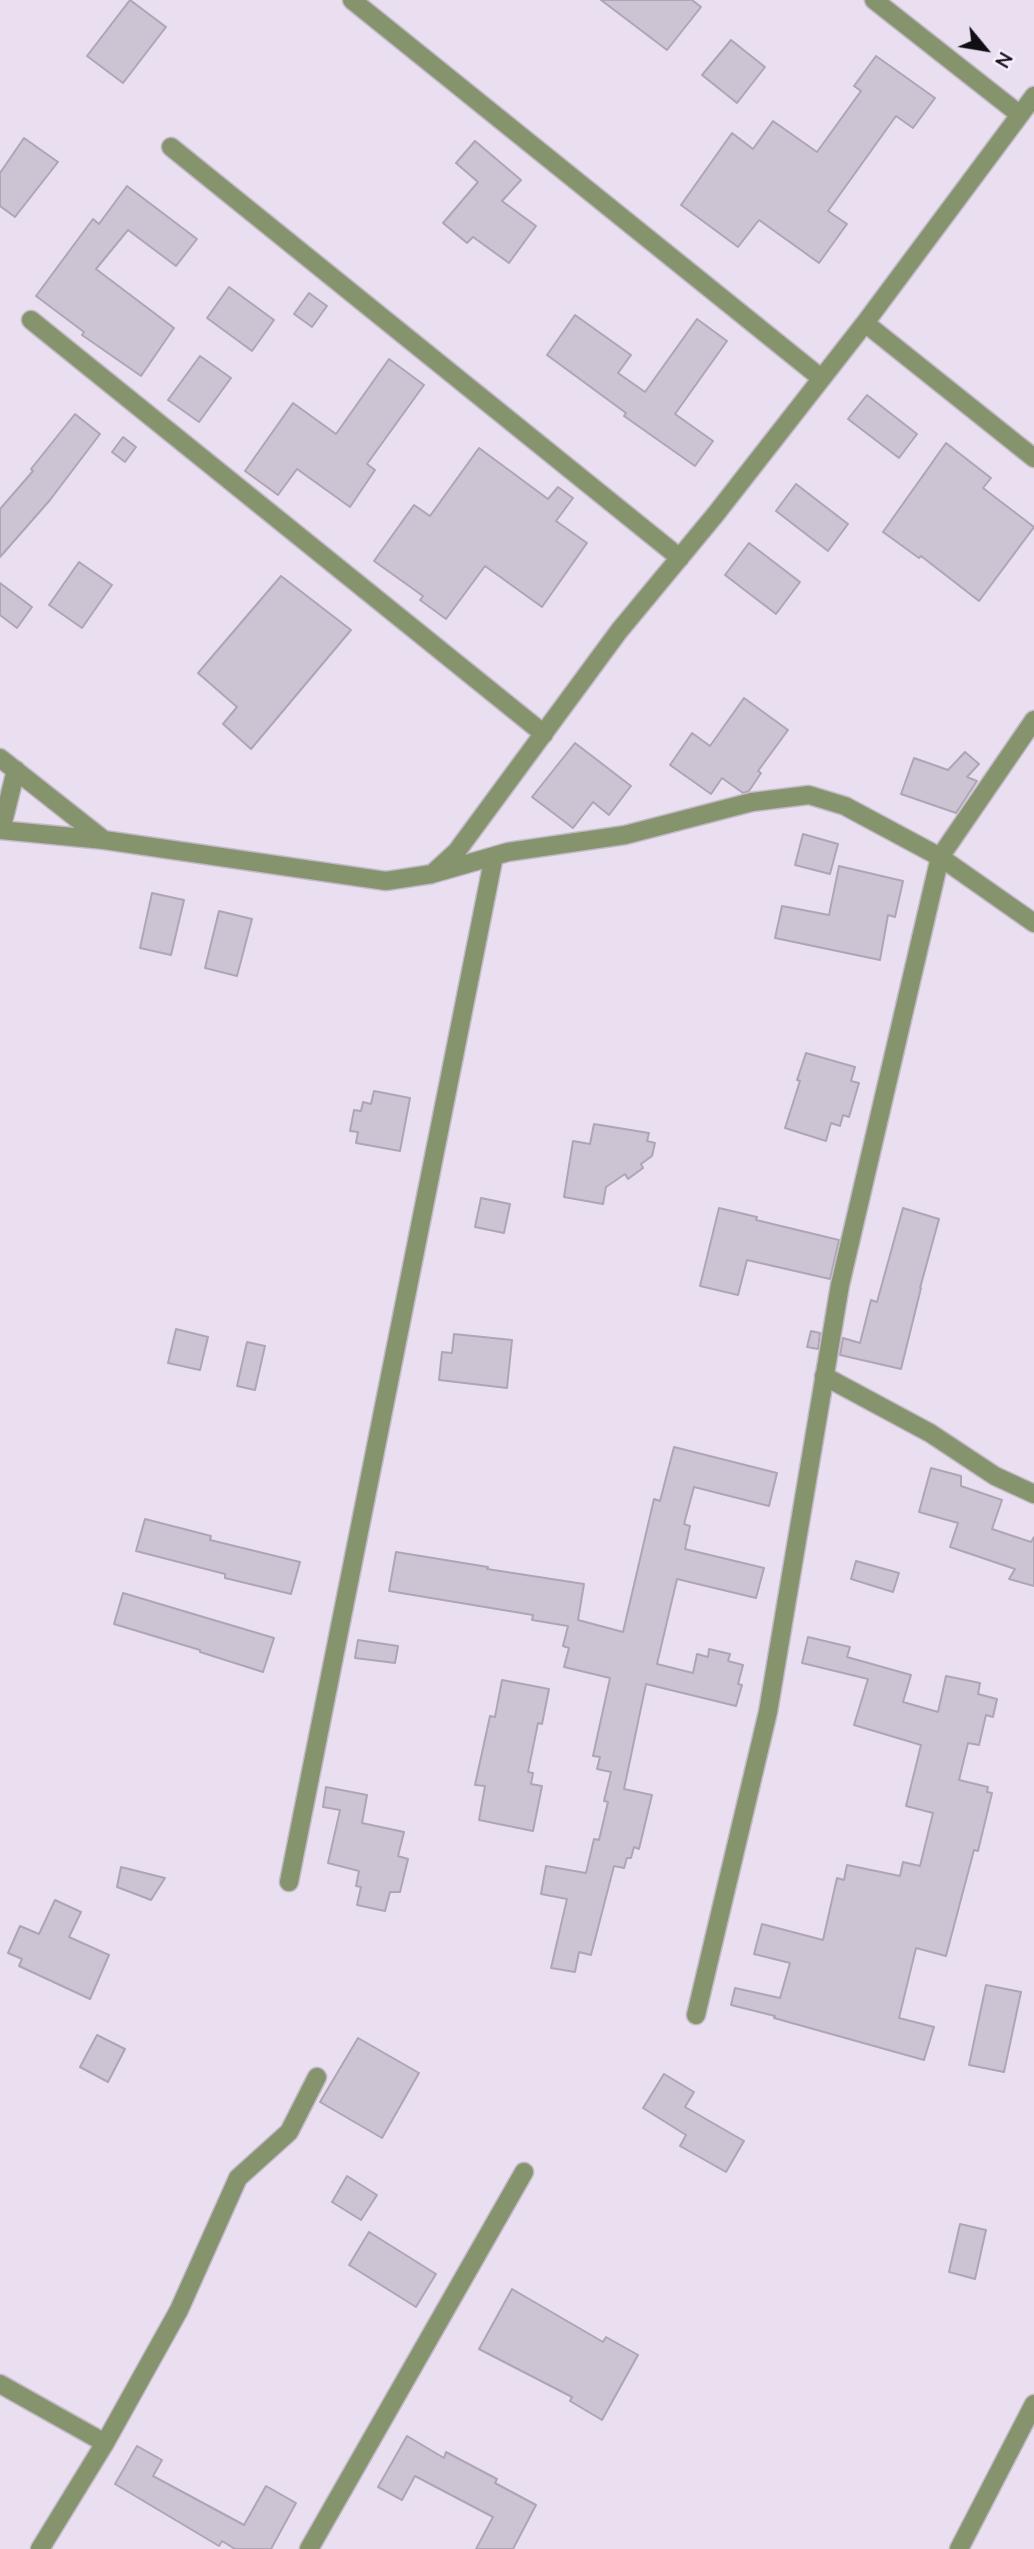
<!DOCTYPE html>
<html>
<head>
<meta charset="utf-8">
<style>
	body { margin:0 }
	#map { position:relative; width:1034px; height:2549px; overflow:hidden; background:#e9dff0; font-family:"Nunito Sans",sans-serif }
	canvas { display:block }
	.north { position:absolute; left:950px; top:14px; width:70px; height:70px; -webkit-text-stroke:5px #f6edfd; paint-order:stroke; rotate:120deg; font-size:19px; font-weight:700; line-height:28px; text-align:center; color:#120f14 }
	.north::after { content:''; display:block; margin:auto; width:24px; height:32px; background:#120f14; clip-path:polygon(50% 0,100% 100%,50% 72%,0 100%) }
</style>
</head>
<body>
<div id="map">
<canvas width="1034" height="2549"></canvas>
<div class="north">N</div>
</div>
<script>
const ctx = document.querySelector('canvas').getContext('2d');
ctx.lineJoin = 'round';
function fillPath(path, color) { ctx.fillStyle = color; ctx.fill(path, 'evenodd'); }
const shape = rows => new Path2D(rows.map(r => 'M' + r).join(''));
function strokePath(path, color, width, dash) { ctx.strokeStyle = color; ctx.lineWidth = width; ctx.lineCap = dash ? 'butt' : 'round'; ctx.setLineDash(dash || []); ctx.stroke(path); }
const building = shape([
	[130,0,166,27,123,83,87,56,130,0],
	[601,0,692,0,701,7,667,50,601,0],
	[731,40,765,67,737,103,702,75,731,40],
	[876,56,935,98,913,128,896,116,828,211,847,224,819,263,759,220,738,247,681,205,732,133,753,149,773,121,817,152,861,91,854,86,876,56],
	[24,138,58,162,15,217,0,206,0,173,24,138],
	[475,141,521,180,502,201,536,226,509,263,473,237,467,243,443,223,478,182,456,163,475,141],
	[127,186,197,239,176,266,128,230,96,269,174,328,141,376,82,335,84,332,36,296,93,219,99,224,127,186],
	[229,287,274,320,252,351,207,318,229,287],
	[309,293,327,306,312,327,294,314,309,293],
	[575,315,631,355,618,373,645,392,697,319,727,341,675,414,713,441,695,466,624,416,626,413,547,355,575,315],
	[200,356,231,378,199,422,168,400,200,356],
	[389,359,424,385,367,464,375,470,350,507,297,469,278,495,245,471,293,403,336,434,389,359],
	[867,395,917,434,899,458,848,419,867,395],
	[75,414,100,434,50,500,0,557,0,509,33,471,31,469,75,414],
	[123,437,136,447,125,462,112,452,123,437],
	[946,443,991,478,983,488,1034,527,979,601,921,556,919,558,883,532,946,443],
	[479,448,548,499,558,487,573,498,556,521,587,543,542,607,485,566,446,619,420,600,423,596,374,561,414,505,430,516,479,448],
	[796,484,848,524,828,551,776,511,796,484],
	[749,543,800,582,776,614,725,575,749,543],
	[79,562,112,585,82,628,49,605,79,562],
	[281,576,351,630,251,749,223,724,237,707,198,673,281,576],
	[0,583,32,607,17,628,0,615,0,583],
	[744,698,788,730,758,771,761,773,749,791,743,793,722,778,711,794,670,765,692,733,710,746,744,698],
	[575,743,631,786,609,815,593,802,573,828,532,797,575,743],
	[965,752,979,764,967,777,977,781,956,813,901,794,914,758,948,770,965,752],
	[803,834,838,844,830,874,795,865,803,834],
	[839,866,903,881,895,917,888,915,880,960,775,938,782,906,829,915,839,866],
	[152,893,184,900,171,955,140,948,152,893],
	[219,911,252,919,237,976,205,968,219,911],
	[806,1053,855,1067,851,1081,859,1083,849,1117,843,1115,840,1126,831,1123,826,1141,785,1128,800,1081,797,1080,806,1053],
	[374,1091,410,1098,400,1151,356,1143,358,1132,350,1131,354,1110,361,1111,363,1102,371,1104,374,1091],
	[594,1124,649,1133,647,1141,655,1143,652,1156,641,1164,643,1168,628,1179,625,1174,606,1187,603,1204,564,1197,573,1141,590,1144,594,1124],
	[481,1198,510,1204,504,1233,475,1227,481,1198],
	[719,1208,757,1217,756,1220,839,1240,830,1279,747,1260,738,1295,700,1286,719,1208],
	[903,1208,939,1219,920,1288,921,1288,901,1369,840,1355,843,1338,860,1343,871,1300,877,1302,903,1208],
	[176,1329,208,1337,200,1370,168,1363,176,1329],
	[811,1331,820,1333,818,1349,807,1347,811,1331],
	[454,1334,512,1340,507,1388,439,1380,442,1352,452,1353,454,1334],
	[247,1342,265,1346,255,1390,237,1386,247,1342],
	[674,1447,777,1473,769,1506,694,1487,684,1524,690,1526,685,1549,764,1568,756,1598,677,1579,657,1664,693,1673,697,1654,708,1657,709,1649,730,1654,728,1661,743,1665,738,1684,742,1685,736,1706,646,1684,624,1789,652,1795,639,1849,634,1847,631,1858,627,1858,624,1868,614,1866,591,1955,579,1952,575,1972,551,1968,567,1899,541,1894,546,1866,586,1873,594,1839,599,1840,608,1802,604,1801,611,1772,597,1769,600,1757,593,1756,610,1678,564,1667,569,1648,563,1646,568,1626,532,1620,533,1615,389,1591,396,1552,488,1567,487,1569,584,1584,578,1620,623,1632,654,1499,660,1501,674,1447],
	[931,1468,961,1476,961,1486,1002,1500,992,1529,1031,1542,1034,1537,1034,1586,1009,1579,1015,1569,950,1547,958,1523,919,1512,931,1468],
	[145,1519,211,1536,210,1540,300,1562,291,1594,225,1578,225,1574,136,1551,145,1519],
	[856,1561,899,1573,893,1592,851,1579,856,1561],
	[123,1593,274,1638,263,1672,200,1652,200,1650,114,1624,123,1593],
	[808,1637,850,1647,847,1657,911,1675,903,1702,938,1712,946,1676,980,1683,978,1694,997,1699,993,1717,986,1715,979,1745,968,1743,959,1780,988,1787,987,1792,992,1793,978,1851,974,1850,946,1956,916,1948,899,2018,934,2027,924,2060,774,2018,775,2016,731,2005,735,1988,780,1998,790,1963,754,1954,762,1924,823,1940,837,1878,844,1880,847,1865,900,1876,903,1862,920,1866,933,1813,906,1806,921,1745,854,1725,868,1679,802,1663,808,1637],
	[358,1640,398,1646,395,1663,355,1658,358,1640],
	[502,1680,549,1689,542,1724,538,1723,528,1772,533,1773,531,1784,542,1786,533,1831,479,1820,485,1786,475,1785,490,1716,495,1717,502,1680],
	[326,1787,367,1795,362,1823,404,1832,398,1856,408,1859,400,1892,390,1892,385,1911,357,1905,361,1887,356,1886,359,1871,328,1863,340,1810,323,1807,326,1787],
	[121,1867,165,1878,151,1900,117,1887,121,1867],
	[55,1900,81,1912,69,1937,109,1955,90,1999,19,1966,22,1959,8,1953,20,1926,39,1934,55,1900],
	[986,1985,1021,1992,1004,2072,969,2065,986,1985],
	[97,2035,125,2049,108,2082,80,2067,97,2035],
	[358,2038,419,2073,382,2138,320,2102,358,2038],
	[664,2074,694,2092,685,2107,744,2141,726,2172,680,2146,686,2135,643,2108,664,2074],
	[347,2176,377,2195,361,2220,332,2202,347,2176],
	[960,2224,986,2230,975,2279,949,2272,960,2224],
	[369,2232,436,2274,416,2307,349,2265,369,2232],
	[512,2289,603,2342,606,2337,638,2355,602,2420,570,2401,572,2397,479,2349,512,2289],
	[407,2436,444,2458,446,2452,497,2479,495,2483,536,2505,513,2549,476,2549,493,2517,415,2476,402,2500,378,2487,407,2436],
	[137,2446,162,2460,153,2476,244,2525,266,2486,296,2503,271,2549,235,2549,222,2541,219,2546,115,2484,137,2446]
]);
fillPath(building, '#ccc3d3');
strokePath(building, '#aea5b5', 2);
const minor = shape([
	[352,0,821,378],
	[874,0,1019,114],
	[171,147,680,558],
	[31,320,544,734],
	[865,323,1034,458],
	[0,758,104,840],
	[0,830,104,840,386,881,432,874,457,851,619,631,715,515,865,323,1034,96],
	[1,830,16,770],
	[435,873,508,852,625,835,752,802,809,795,845,806,940,857,1034,923],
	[824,1376,930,1433,995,1476,1034,1494],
	[289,1882,494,856],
	[696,2015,768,1712,840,1285,940,857,1034,720],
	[0,2384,105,2443],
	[40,2549,105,2443,179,2310,238,2178,289,2132,317,2077],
	[309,2549,524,2172],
	[959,2549,1034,2404]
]);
strokePath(minor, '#c2bac8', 21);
strokePath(minor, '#86946e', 18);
</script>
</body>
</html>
